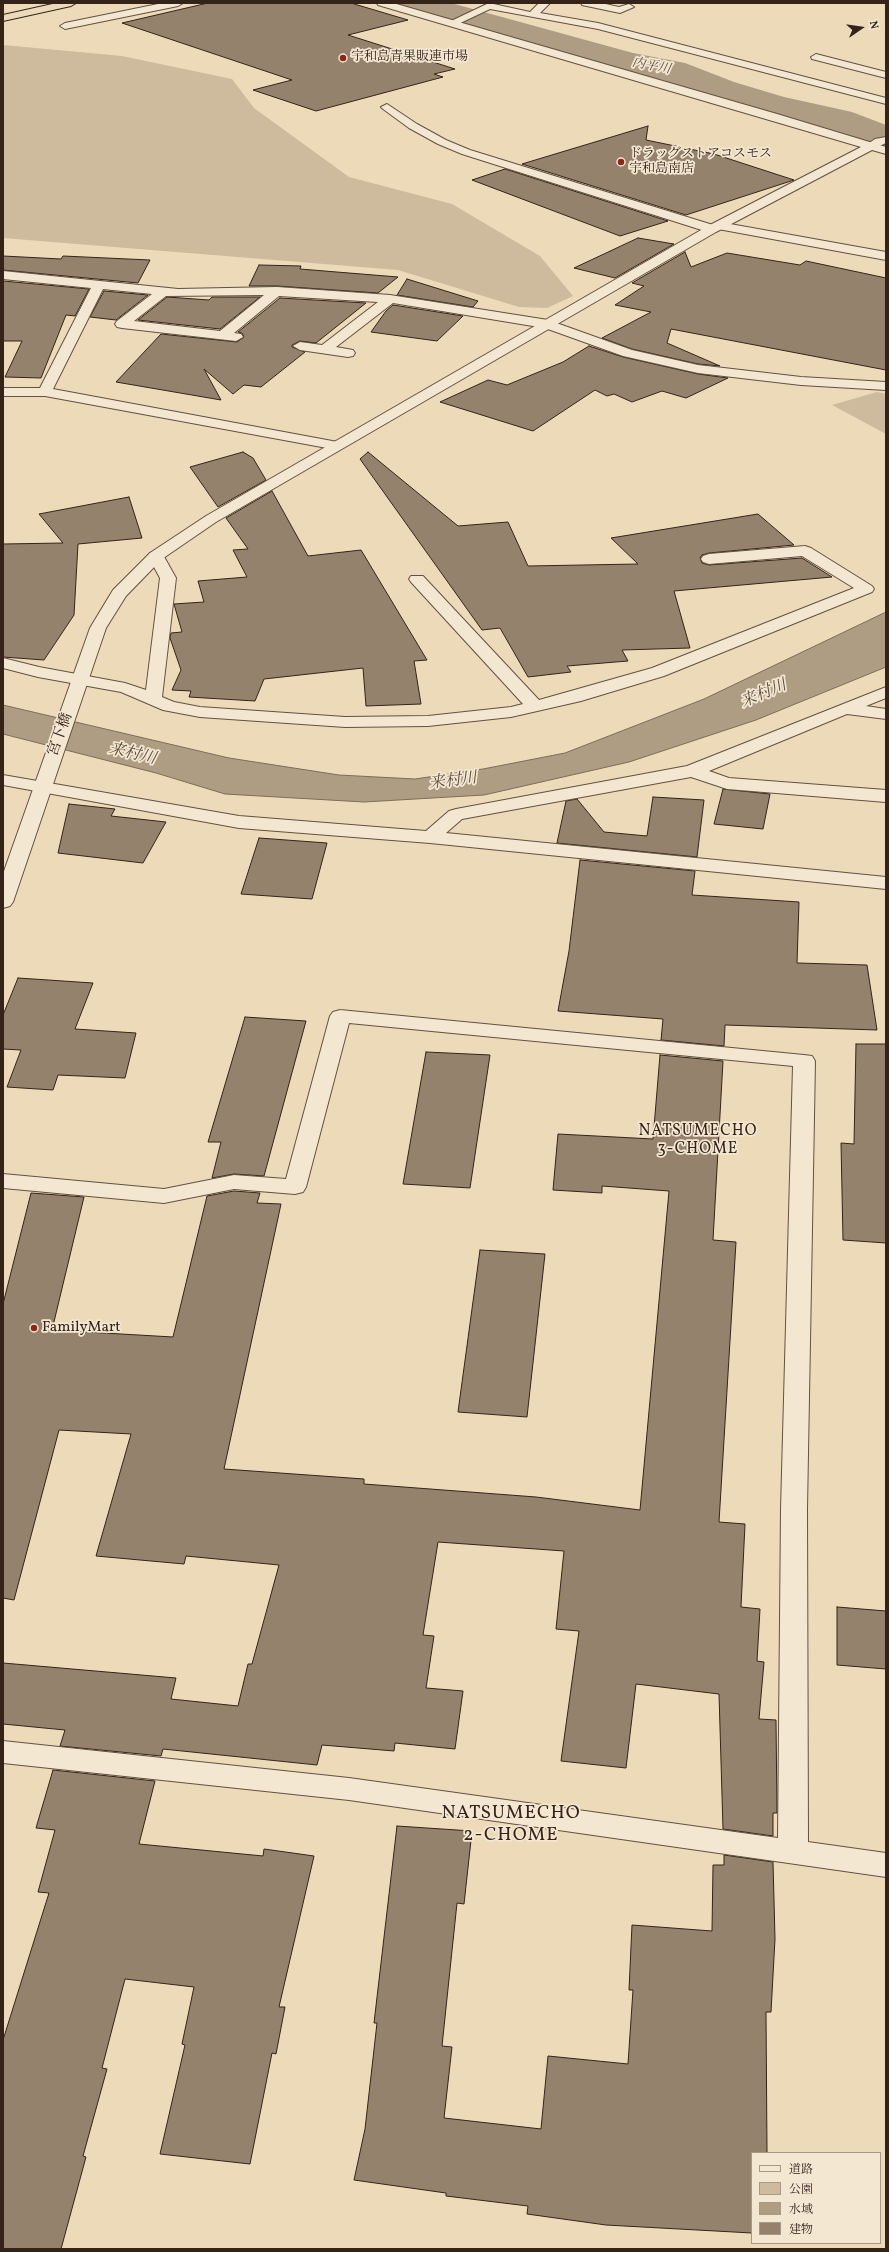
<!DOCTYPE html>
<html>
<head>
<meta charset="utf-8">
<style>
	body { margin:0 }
	#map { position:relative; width:889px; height:2252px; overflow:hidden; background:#eddab9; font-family:Vollkorn,"Noto Serif JP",serif }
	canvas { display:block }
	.frame { position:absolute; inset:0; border:4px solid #35231a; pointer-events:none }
	.legend { position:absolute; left:751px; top:2152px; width:130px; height:92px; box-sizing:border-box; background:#f3e7d2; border:1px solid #a79988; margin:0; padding:5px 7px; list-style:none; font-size:12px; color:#35231a }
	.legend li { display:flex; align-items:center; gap:8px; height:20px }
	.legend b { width:20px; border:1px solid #a79988 }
	.north { position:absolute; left:841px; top:8px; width:40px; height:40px; -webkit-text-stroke:3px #f3e7d2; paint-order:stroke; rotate:77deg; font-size:11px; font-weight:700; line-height:16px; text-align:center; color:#35231a }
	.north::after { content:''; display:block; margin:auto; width:14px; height:18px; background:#35231a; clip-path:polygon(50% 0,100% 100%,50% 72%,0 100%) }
</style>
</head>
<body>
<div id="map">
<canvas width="889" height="2252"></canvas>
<div class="frame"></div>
<ul class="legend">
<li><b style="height:5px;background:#f3e7d2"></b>道路</li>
<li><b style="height:11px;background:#cebb9e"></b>公園</li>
<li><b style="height:11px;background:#ae9c83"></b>水域</li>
<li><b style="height:11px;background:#95826d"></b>建物</li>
</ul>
<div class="north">N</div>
</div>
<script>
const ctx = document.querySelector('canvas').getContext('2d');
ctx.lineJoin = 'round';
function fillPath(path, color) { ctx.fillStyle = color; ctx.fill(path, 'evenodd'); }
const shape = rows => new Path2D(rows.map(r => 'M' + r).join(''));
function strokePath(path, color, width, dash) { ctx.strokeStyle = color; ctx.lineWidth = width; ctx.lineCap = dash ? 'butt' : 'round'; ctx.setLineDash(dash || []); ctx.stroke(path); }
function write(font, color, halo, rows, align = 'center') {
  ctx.font = font + ' Vollkorn,"Noto Serif JP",serif'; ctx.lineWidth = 3.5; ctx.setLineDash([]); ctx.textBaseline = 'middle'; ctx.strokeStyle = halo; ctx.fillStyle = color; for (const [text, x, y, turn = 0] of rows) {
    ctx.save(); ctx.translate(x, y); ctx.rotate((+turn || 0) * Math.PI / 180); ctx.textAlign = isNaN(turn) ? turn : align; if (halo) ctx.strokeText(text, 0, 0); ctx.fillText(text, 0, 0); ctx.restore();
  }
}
fillPath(shape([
	[3,45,122,56,232,79,254,108,349,177,452,204,540,256,573,296,547,308,519,307,398,270,3,238],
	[877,392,886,394,886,434,832,405]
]), '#cebb9e');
const water = shape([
	[886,612,886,667,756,720,629,762,484,795,364,802,225,794,156,773,3,734,3,705,229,758,339,775,415,779,483,769,565,753,704,699,886,612]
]);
fillPath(water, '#ae9c83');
strokePath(water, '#7e6c59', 1);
fillPath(shape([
	[396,3,451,3,633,53,685,63,734,82,784,97,852,112,886,125,886,150,827,129,763,115,708,98,663,80,616,71,401,10,396,3]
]), '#ae9c83');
const building = shape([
	[208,3,351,3,408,20,348,35,455,69,434,74,443,77,316,111,253,90,292,80,122,23,208,3],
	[648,126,646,140,714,154,794,180,686,215,522,164,648,126],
	[505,169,668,221,620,236,472,180,505,169],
	[638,238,674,244,615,278,574,268,638,238],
	[685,252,691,267,727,253,800,265,806,261,886,278,886,370,671,329,667,343,720,366,698,364,632,349,602,338,651,312,615,305,644,286,632,283,685,252],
	[3,256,61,259,63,256,150,260,138,283,3,270,3,256],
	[259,265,301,266,300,269,398,277,378,293,277,286,249,286,259,265],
	[407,279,478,301,473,307,397,295,407,279],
	[3,281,89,289,75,316,66,315,41,378,5,377,22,341,3,341,3,281],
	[104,291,148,295,116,320,90,317,104,291],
	[167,297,209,300,212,297,260,297,220,329,138,320,167,297],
	[280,298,366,303,316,343,300,341,292,345,292,347,305,352,261,387,244,385,233,394,204,369,221,400,116,382,161,334,237,342,244,337,242,333,238,332,280,298],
	[393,305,463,316,437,341,371,332,386,311,393,305],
	[589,346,623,357,698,374,728,378,686,398,662,391,632,402,614,394,607,396,595,390,533,431,440,402,488,380,507,385,563,362,589,346],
	[243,452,253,458,266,480,218,507,190,467,243,452],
	[368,452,458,526,508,522,528,566,638,564,611,538,758,514,794,545,709,553,702,555,700,558,702,563,709,565,802,558,832,577,674,591,690,648,622,650,628,661,567,666,571,672,528,677,500,628,482,630,360,459,368,452],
	[272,491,308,556,361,550,427,660,414,661,421,704,366,706,363,668,264,679,255,701,189,697,191,691,172,690,181,670,170,638,171,633,182,632,174,604,204,602,198,581,247,577,233,550,248,549,226,518,272,491],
	[129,497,142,538,78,544,74,615,44,660,3,657,3,544,63,543,39,514,129,497],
	[723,789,770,794,763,829,714,824,723,789],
	[653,797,704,800,697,857,557,843,566,801,577,799,604,832,647,836,653,797],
	[69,804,115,809,111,816,166,822,143,863,58,853,69,804],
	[259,838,327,843,312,899,241,894,259,838],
	[580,860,695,871,692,895,799,902,797,963,867,965,877,1030,725,1025,724,1046,661,1040,663,1019,558,1011,569,951,580,860],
	[18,978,93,983,75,1029,136,1033,125,1078,58,1075,53,1090,7,1087,21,1050,3,1049,3,1015,18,978],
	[245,1017,306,1021,264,1176,234,1174,212,1178,221,1142,208,1142,245,1017],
	[856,1044,886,1044,886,1243,843,1240,841,1143,854,1144,856,1044],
	[426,1052,490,1055,470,1188,403,1184,426,1052],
	[660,1055,723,1061,713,1240,736,1242,719,1522,745,1524,741,1607,760,1609,757,1661,764,1662,759,1719,776,1720,777,1813,773,1813,773,1836,723,1829,719,1694,636,1684,626,1768,561,1761,579,1631,556,1629,564,1551,438,1542,423,1635,434,1636,426,1688,463,1691,455,1749,395,1743,394,1751,322,1745,317,1765,163,1749,161,1756,60,1746,65,1730,3,1724,3,1663,176,1678,171,1699,238,1706,248,1664,252,1664,279,1565,186,1556,184,1564,96,1556,131,1434,59,1430,14,1600,3,1598,3,1304,31,1193,84,1197,52,1330,173,1337,207,1196,234,1191,260,1193,257,1203,281,1204,224,1469,364,1479,364,1484,536,1497,640,1510,669,1191,602,1186,602,1193,553,1190,558,1134,653,1139,660,1055],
	[480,1250,545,1254,527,1417,458,1412,480,1250],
	[837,1607,886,1611,886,1669,837,1665,837,1607],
	[53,1770,155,1781,139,1844,263,1856,264,1849,314,1856,279,2007,285,2007,276,2054,272,2053,250,2164,160,2154,185,2045,182,2044,194,1987,125,1979,102,2068,107,2069,83,2156,86,2157,61,2249,3,2249,3,2040,49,1893,38,1892,55,1830,36,1828,53,1770],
	[397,1826,472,1831,464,1904,457,1903,442,2046,452,2047,444,2118,541,2129,548,2056,628,2064,633,1990,629,1990,632,1925,712,1931,713,1865,724,1865,724,1855,773,1862,775,1939,771,2012,766,2012,767,2153,752,2153,752,2233,606,2225,527,2214,528,2206,446,2196,446,2193,354,2180,365,2129,377,2023,374,2023,397,1826]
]);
fillPath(building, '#95826d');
strokePath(building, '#35231a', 1);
const minor = shape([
	[163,3,183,3,178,6,65,29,60,26,65,23,163,3],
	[489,3,530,12,539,3,550,3,540,13,598,23,886,98,886,104,598,29,490,9,456,25,452,26,447,23,489,3],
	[581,3,601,3,619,7,629,4,634,7,620,13,582,5,581,3],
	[816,54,886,72,886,78,812,59,811,57,816,54],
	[387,104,417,124,446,140,470,150,713,225,719,222,886,252,886,260,718,229,712,233,708,232,462,154,438,144,409,128,383,109,381,107,387,104],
	[886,137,886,143,875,148,867,148,865,146,875,139,886,137],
	[3,271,178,289,277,287,390,295,548,320,632,350,698,365,801,377,886,382,886,390,801,385,698,373,623,356,545,328,393,303,336,347,353,350,355,353,353,356,348,357,300,350,293,346,300,342,322,345,378,302,279,296,234,333,241,334,243,337,236,341,122,328,117,327,115,324,117,321,152,294,103,289,53,389,343,443,345,446,338,450,45,396,3,396,3,388,40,388,91,288,3,279,3,271],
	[264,295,220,331,134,321,166,296,264,295],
	[805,546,811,548,872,586,874,589,872,592,664,676,581,701,511,717,428,726,345,727,200,717,163,710,121,692,38,677,3,668,3,658,39,667,125,683,146,690,160,578,148,556,150,553,156,551,162,553,176,578,162,697,174,702,200,707,345,717,428,716,511,707,523,704,411,582,409,579,411,576,423,576,539,700,652,668,854,588,802,556,709,564,703,562,701,559,703,556,709,554,805,546],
	[886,687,886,698,866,706,886,709,886,719,847,714,709,771,729,778,886,790,886,802,727,789,691,777,462,819,446,833,886,877,886,889,430,843,239,828,3,785,3,775,239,816,426,831,449,811,456,809,687,766,886,687],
	[340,1010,804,1055,812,1056,815,1061,807,1509,808,1842,886,1853,886,1877,349,1800,3,1763,3,1741,349,1778,778,1838,781,1509,793,1066,349,1023,306,1187,303,1192,295,1194,234,1189,164,1203,3,1188,3,1174,164,1189,234,1175,286,1179,330,1016,333,1012,340,1010]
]);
const tertiary = shape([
	[377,3,393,3,777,114,886,147,886,154,872,150,716,232,216,522,162,559,126,596,106,628,13,902,10,906,3,908,3,874,90,628,113,590,150,553,206,516,708,226,861,147,378,5,377,3]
]);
const motorway = shape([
	[57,3,76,3,71,6,3,21,3,15,57,3]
]);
strokePath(minor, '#635142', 2);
strokePath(tertiary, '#635142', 2);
strokePath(motorway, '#35231a', 2);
fillPath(minor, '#f3e7d2');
fillPath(tertiary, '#f3e7d2');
fillPath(motorway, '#eddab9');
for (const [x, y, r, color] of [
	[343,58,4,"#8f2418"],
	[621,162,4,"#8f2418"],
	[34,1328,4,"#8f2418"]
]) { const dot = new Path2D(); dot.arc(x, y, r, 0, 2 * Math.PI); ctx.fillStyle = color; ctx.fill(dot); strokePath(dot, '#f3e7d2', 1.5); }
write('13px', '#35231a', '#f3e7d2', [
	["宇和島青果販連市場",351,58],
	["ドラッグストアコスモス",629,155],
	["宇和島南店",629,170]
], 'left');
write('italic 13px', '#5f4d3f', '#f3e7d2', [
	["内平川",651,67,11]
]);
write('15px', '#35231a', '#f3e7d2', [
	["宮下橋",61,735,-70]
]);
write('15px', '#35231a', '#f3e7d2', [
	["FamilyMart",42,1328]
], 'left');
write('italic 16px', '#5f4d3f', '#f3e7d2', [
	["来村川",764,695,-23],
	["来村川",132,755,13],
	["来村川",453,782,-7]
]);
ctx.letterSpacing = '1px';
write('16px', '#35231a', '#f3e7d2', [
	["NATSUMECHO",698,1132],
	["3-CHOME",698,1150]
]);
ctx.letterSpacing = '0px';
ctx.letterSpacing = '1px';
write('19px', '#35231a', '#f3e7d2', [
	["NATSUMECHO",511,1815],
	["2-CHOME",511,1837]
]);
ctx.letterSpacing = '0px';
</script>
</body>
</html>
